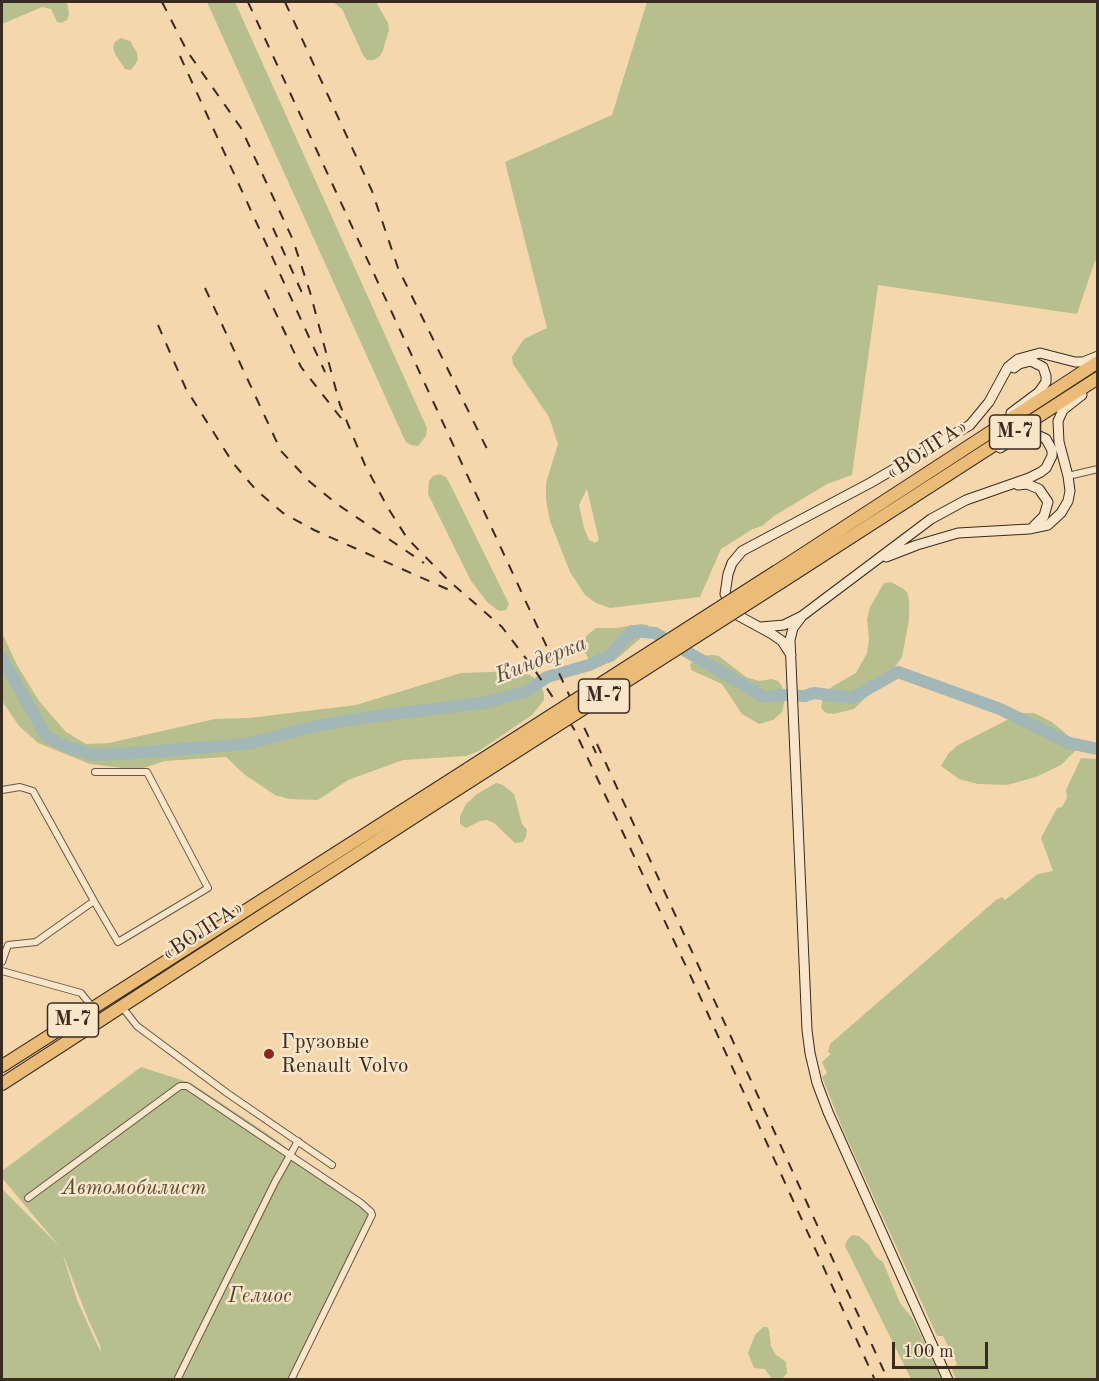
<!DOCTYPE html>
<html>
<head>
<meta charset="utf-8">
<style>
	body { margin:0 }
	#map { position:relative; width:1099px; height:1381px; overflow:hidden; background:#f5d7ae; font-family:"Old Standard TT",serif }
	canvas { display:block }
	.frame { position:absolute; inset:0; border:3px solid #392b21; pointer-events:none }
	.scale { position:absolute; left:892px; top:1342px; width:96px; height:27px; box-sizing:border-box; border:3px solid #392b21; border-top:0; padding-left:8px; font-size:18px; line-height:21px; white-space:nowrap; color:#392b21; -webkit-text-stroke:4px #f8e5ca; paint-order:stroke }
</style>
</head>
<body>
<div id="map">
<canvas width="1099" height="1381"></canvas>
<div class="frame"></div>
<div class="scale">100 m</div>
</div>
<script>
const ctx = document.querySelector('canvas').getContext('2d');
ctx.lineJoin = 'round';
function fillPath(path, color) { ctx.fillStyle = color; ctx.fill(path, 'evenodd'); }
const shape = rows => new Path2D(rows.map(r => 'M' + r).join(''));
function strokePath(path, color, width, dash) { ctx.strokeStyle = color; ctx.lineWidth = width; ctx.lineCap = dash ? 'butt' : 'round'; ctx.setLineDash(dash || []); ctx.stroke(path); }
function write(font, color, halo, rows, align = 'center') {
  ctx.font = font + ' "Old Standard TT",serif'; ctx.lineWidth = 5; ctx.setLineDash([]); ctx.textBaseline = 'middle'; ctx.strokeStyle = halo; ctx.fillStyle = color; for (const [text, x, y, turn = 0] of rows) {
    ctx.save(); ctx.translate(x, y); ctx.rotate((+turn || 0) * Math.PI / 180); ctx.textAlign = isNaN(turn) ? turn : align; if (halo) ctx.strokeText(text, 0, 0); ctx.fillText(text, 0, 0); ctx.restore();
  }
}
fillPath(shape([
	[2,2,67,2,69,14,67,20,61,23,57,22,51,9,42,7,2,24],
	[207,2,235,2,427,428,426,436,418,446,411,445,406,442,403,436],
	[333,2,376,2,388,23,389,30,383,50,380,56,374,60,367,60,363,55,342,9],
	[647,2,1097,2,1097,261,1095,261,1077,314,878,285,852,475,827,484,774,516,762,526,753,529,721,549,700,597,610,608,596,603,585,595,570,572,550,521,546,500,546,483,558,444,549,417,513,364,512,357,524,339,547,328,505,162,612,115],
	[587,489,599,540,595,543,589,540,584,528,579,505],
	[121,38,130,41,137,53,138,60,131,70,125,69,115,54,113,47,115,42],
	[440,474,446,477,450,484,509,604,506,610,499,611,488,603,471,581,428,494,429,481,433,476],
	[891,582,902,588,907,592,909,599,909,620,902,657,889,675,854,709,833,714,826,713,821,708,823,695,833,686,856,673,867,653,869,639,867,619,870,607,884,583],
	[641,624,648,625,649,631,614,661,601,665,589,660,583,648,586,636,596,628,616,628],
	[2,633,17,665,39,701,66,732,86,744,109,743,215,719,249,718,356,705,461,673,516,671,530,675,540,683,544,694,544,700,532,715,479,751,466,756,403,760,348,780,318,800,289,799,275,795,245,775,226,757,165,761,143,768,122,768,90,764,38,743,19,726,2,701],
	[713,655,719,656,746,677,759,681,772,679,778,681,782,686,785,699,782,712,773,720,759,724,742,714,722,684,691,670,690,664,700,656],
	[1021,713,1034,713,1052,722,1078,744,1076,750,1061,765,1036,777,1007,785,978,784,959,779,941,766,948,754,958,745],
	[1081,758,1098,759,1097,1379,956,1379,952,1370,957,1364,943,1336,937,1336,844,1132,822,1077,827,1073,822,1062,831,1054,828,1052,830,1044,996,900,1002,897,1005,900,1038,874,1053,871,1041,838,1057,808,1062,807,1067,798,1066,790],
	[496,783,503,785,514,794,522,824,527,830,526,837,523,842,515,843,494,823,487,820,480,821,466,828,460,824,460,816,466,804,477,794],
	[141,1067,191,1083,265,1132,376,1213,294,1379,2,1379,2,1189,59,1246,2,1178,2,1171],
	[62,1252,88,1319,100,1345,101,1353,77,1300],
	[852,1235,859,1236,869,1245,876,1257,883,1262,900,1303,913,1319,942,1379,911,1379,845,1246,847,1240],
	[763,1327,767,1327,769,1330,771,1346,775,1354,786,1362,787,1373,782,1379,772,1379,765,1369,754,1368,748,1353,755,1335]
]), '#b7bf8e');
strokePath(shape([
	[2,658,46,736,65,746,92,755,122,754,247,744,317,726,362,718,489,702,527,691,547,677,589,665,609,656,632,631,655,633,764,697,780,695,805,696,814,693,852,698,898,672,1000,709,1069,743,1098,749]
]), '#a2b7b6', 12);
const street = shape([
	[1068,476,1098,469],
	[2,790,20,787,33,791,94,901,36,942,8,945,2,962],
	[94,901,118,942,208,888,147,772,95,772],
	[2,971,81,993,93,1008],
	[122,1007,137,1026,227,1093,332,1165],
	[28,1198,180,1086,187,1086,361,1203,371,1212,372,1215,291,1380],
	[177,1380,275,1182,298,1141]
]);
const secondary = shape([
	[1011,413,1039,392,1046,382,1046,376,1043,367,1031,361,1019,364,1014,368],
	[1018,485,1027,484,1039,489,1048,502,1044,516,1034,526],
	[886,557,917,545,958,533,1029,529,1048,525,1061,513,1068,501,1070,491,1068,476,1059,442,1058,421,1063,410,1082,395],
	[802,616,793,628,790,640,807,1030,810,1053,817,1083,828,1112,948,1380],
	[761,627,784,625,802,616,931,519,966,500,1029,478,1041,472,1046,468,1052,456,1052,450,1046,439,1033,433,1023,434,1000,448],
	[791,655,782,641,772,634,739,616,725,594,728,574,732,563,742,551,870,483,970,425,989,402,1008,367,1018,359,1040,353,1075,362,1083,362,1098,356]
]);
const highway = shape([
	[777,571,1098,362],
	[783,581,1098,378],
	[2,1066,419,800],
	[2,1084,425,810]
]);
strokePath(street, '#685644', 8);
strokePath(secondary, '#392b21', 11);
strokePath(highway, '#392b21', 14);
strokePath(street, '#f8e5ca', 6);
strokePath(secondary, '#f8e5ca', 9);
strokePath(highway, '#eabc77', 12);
strokePath(shape([
	[162,2,187,51,241,128,293,240,310,292,340,405,365,465,388,508,407,538,448,580,502,627,534,669,574,729,692,979,875,1380],
	[248,2,596,753],
	[285,2,372,191,398,268,489,453],
	[180,56,325,372],
	[273,228,303,295],
	[205,288,281,451,310,482,337,504,424,563],
	[265,290,301,367,341,418],
	[158,325,186,389,233,463,256,490,283,513,314,530,456,593],
	[597,744,888,1380]
]), '#392b21', 2, [10, 10]);
const highwayBridge = shape([
	[419,800,777,571],
	[425,810,783,581]
]);
strokePath(highwayBridge, '#392b21', 14, []);
strokePath(highwayBridge, '#eabc77', 12);
for (const [x, y, r, color] of [
	[269,1054,6,"#8f2418"]
]) { const dot = new Path2D(); dot.arc(x, y, r, 0, 2 * Math.PI); ctx.fillStyle = color; ctx.fill(dot); strokePath(dot, '#f8e5ca', 2); }
for (const [x, y, w] of [
	[1015,432,51],
	[604,696,51],
	[73,1020,51]
]) { const box = new Path2D(); box.roundRect(x - w / 2, y - 17, w, 34, 4.5); ctx.fillStyle = '#f8e5ca'; ctx.fill(box); strokePath(box, '#392b21', 1.5); }
write('bold 20px', '#392b21', null, [
	["М-7",1015,432],
	["М-7",604,696],
	["М-7",73,1020]
]);
write('21px', '#392b21', '#f8e5ca', [
	["«ВОЛГА»",927,450,-33],
	["«ВОЛГА»",203,931,-33]
]);
write('21px', '#392b21', '#f8e5ca', [
	["Грузовые",281,1042],
	["Renault Volvo",281,1066]
], 'left');
write('italic 21px', '#524937', '#f8e5ca', [
	["Автомобилист",134,1188],
	["Гелиос",260,1296]
]);
write('italic 22px', '#534e46', '#f8e5ca', [
	["Киндерка",541,660,-21]
]);
</script>
</body>
</html>
